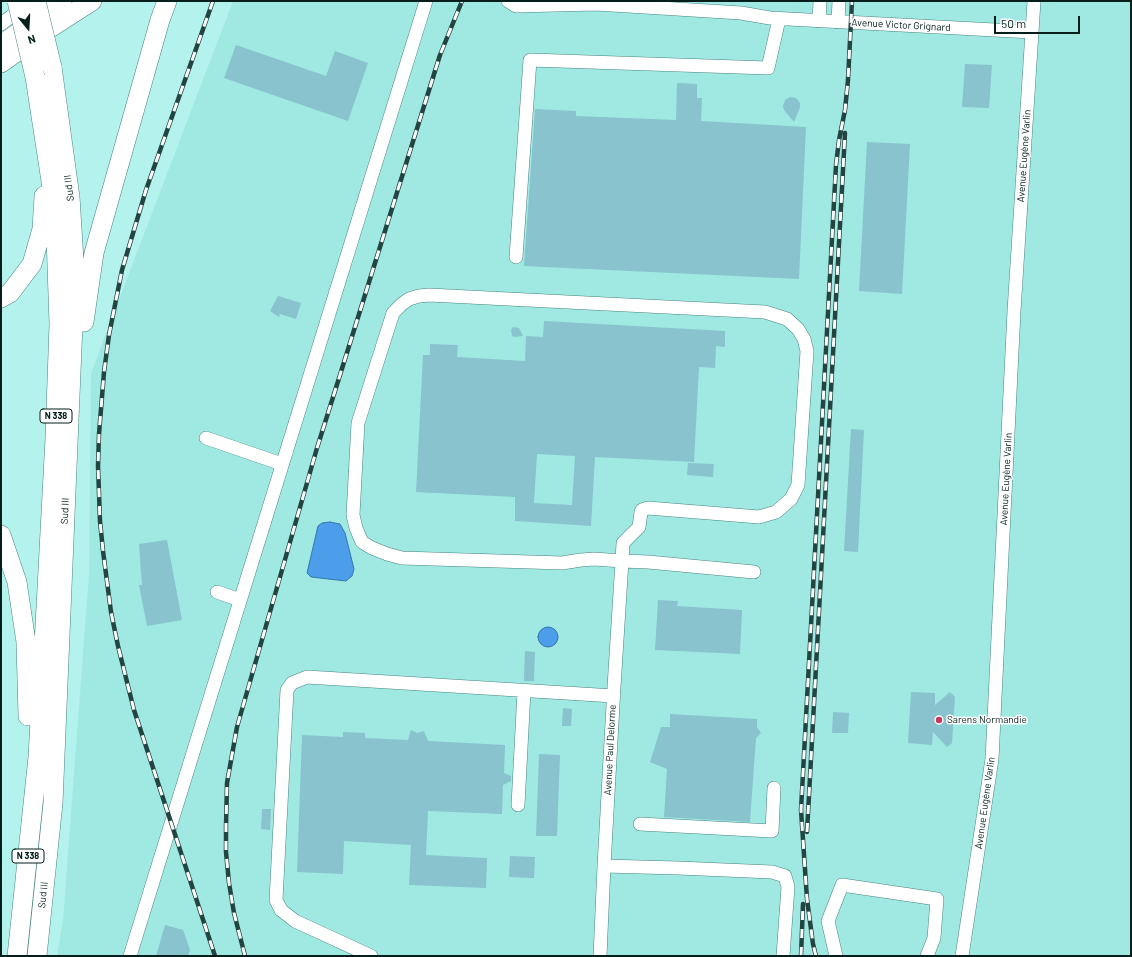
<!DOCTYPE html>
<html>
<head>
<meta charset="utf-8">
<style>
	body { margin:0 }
	#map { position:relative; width:1132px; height:957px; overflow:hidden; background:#b4f2ed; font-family:Barlow,sans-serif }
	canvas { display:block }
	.frame { position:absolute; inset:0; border:2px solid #041e1c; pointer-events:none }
	.north { position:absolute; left:8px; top:8px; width:40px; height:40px; -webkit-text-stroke:3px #fff; paint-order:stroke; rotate:162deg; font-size:11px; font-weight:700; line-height:16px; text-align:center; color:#041e1c }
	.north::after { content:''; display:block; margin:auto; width:14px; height:18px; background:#041e1c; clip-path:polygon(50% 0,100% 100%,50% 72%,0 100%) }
	.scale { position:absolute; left:994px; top:16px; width:86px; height:18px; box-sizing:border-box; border:2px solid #041e1c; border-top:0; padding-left:5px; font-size:12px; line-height:14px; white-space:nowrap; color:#041e1c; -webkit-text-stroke:3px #fff; paint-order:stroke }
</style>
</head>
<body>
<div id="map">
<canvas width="1132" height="957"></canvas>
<div class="frame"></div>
<div class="north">N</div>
<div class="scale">50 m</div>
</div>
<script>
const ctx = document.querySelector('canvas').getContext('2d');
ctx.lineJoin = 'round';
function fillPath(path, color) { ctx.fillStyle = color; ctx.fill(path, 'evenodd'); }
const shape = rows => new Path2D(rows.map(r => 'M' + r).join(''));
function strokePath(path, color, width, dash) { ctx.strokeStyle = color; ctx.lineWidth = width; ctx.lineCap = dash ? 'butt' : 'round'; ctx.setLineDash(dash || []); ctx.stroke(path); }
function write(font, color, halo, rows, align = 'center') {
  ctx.font = font + ' Barlow,sans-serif'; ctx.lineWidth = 3; ctx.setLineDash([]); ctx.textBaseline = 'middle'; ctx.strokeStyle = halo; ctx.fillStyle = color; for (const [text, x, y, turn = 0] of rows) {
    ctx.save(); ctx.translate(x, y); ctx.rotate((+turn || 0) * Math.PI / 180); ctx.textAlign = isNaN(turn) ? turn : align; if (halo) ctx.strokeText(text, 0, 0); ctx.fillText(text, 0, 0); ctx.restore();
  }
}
fillPath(shape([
	[233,1,1131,1,1131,956,57,956,63,920,89,574,91,373]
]), '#a0e9e3');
const water = shape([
	[330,522,340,524,345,533,354,569,352,576,346,581,311,577,307,573,318,526,322,523,330,522],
	'538 637a10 10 0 1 1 20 0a10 10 0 1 1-20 0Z'
]);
fillPath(water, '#4c9dea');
strokePath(water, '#3677ac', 1);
fillPath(shape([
	[236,45,326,76,335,51,368,63,348,121,224,78],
	[965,64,992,65,989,108,962,107],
	[677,83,697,84,697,98,702,98,701,121,806,127,799,279,524,266,535,109,576,111,576,116,676,120],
	[790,97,796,98,800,103,800,107,794,122,784,110,783,106,785,100],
	[867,142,910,144,902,294,859,291],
	[278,296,301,303,296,319,280,314,279,317,270,311],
	[544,321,725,331,725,347,716,346,715,368,699,367,694,462,595,457,591,526,515,521,515,497,416,492,423,355,430,355,430,344,458,345,457,357,525,361,526,336,543,337],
	[537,454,575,456,572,505,534,503],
	[513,327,519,328,523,336,515,337,512,336,511,330],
	[851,429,864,430,858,552,844,551],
	[688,463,714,464,713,477,687,475],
	[167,540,182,620,147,626,139,585,142,585,139,544],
	[658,600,678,601,677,606,742,610,740,654,655,650],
	[525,651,535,652,534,681,524,681],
	[911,692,935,693,935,705,950,692,955,697,952,743,947,747,933,732,932,745,908,743],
	[563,708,572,709,571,726,562,726],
	[833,712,849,713,848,733,832,733],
	[670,714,757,719,757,727,761,733,756,738,750,822,664,817,667,769,650,762,661,727,670,727],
	[411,730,417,733,424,731,428,741,505,745,504,773,511,776,511,781,503,785,502,814,428,811,426,855,487,858,486,888,409,885,411,845,344,841,343,874,297,872,302,735,343,737,343,732,365,733,365,738,408,740],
	[539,754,560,755,557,836,536,836],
	[262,809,271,809,270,830,261,829],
	[510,856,535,857,534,878,509,877],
	[165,925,183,930,190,950,188,956,156,956]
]), '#88c3ce');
const minor = shape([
	[508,1,516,6,596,4,741,13,770,18,1032,32],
	[819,21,820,1],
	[838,22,839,1],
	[1,24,25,6],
	[516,257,530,60,768,68,779,19],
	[206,438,282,464],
	[217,592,240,600],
	[518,805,524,691],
	[640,824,772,831,774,788],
	[604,866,678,868,772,872,785,876,788,887,783,956],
	[130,956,426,1],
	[371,956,295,921,281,910,276,900,287,690,292,683,307,677,614,696],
	[600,956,604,866,614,687,622,561,623,543,639,527,641,512,642,510,648,508,759,517,776,512,791,499,798,485,807,351,804,339,798,329,787,319,765,312,429,295,419,296,409,299,402,304,393,313,358,423,353,515,356,528,362,542,372,548,387,554,402,558,562,563,581,560,594,559,622,561,648,562,754,572],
	[836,956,828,921,842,885,937,899,934,938,927,956],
	[962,956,992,759,1014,311,1034,1]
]);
const highway = shape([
	[1,45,62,1],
	[1,63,50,28,92,1],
	[1,298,10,293,32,264,42,229,44,196],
	[84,322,94,253,160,20,167,1],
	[1,535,17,582,26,642,28,716],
	[17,956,38,757,55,438,59,324,55,207,35,77],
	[37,956,53,803,75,276,70,197,52,67]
]);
strokePath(minor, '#488480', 14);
strokePath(highway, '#488480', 20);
strokePath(minor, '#fff', 13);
strokePath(highway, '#fff', 19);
const rail = shape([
	[213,1,146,190,122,270,109,335,104,372,99,434,98,466,100,521,103,551,111,612,118,646,134,710,215,956],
	[807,832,845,133],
	[245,956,234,913,229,883,226,852,226,826,227,783,237,727,317,448,340,375,440,55,462,1],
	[801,956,803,904],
	[816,956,813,944,807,899,801,810,836,165,839,140,845,110,848,80,852,1]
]);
strokePath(rail, '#234441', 4.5);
strokePath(rail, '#fff', 3, [9]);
const highwayBridge = shape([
	[17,1,35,77],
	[36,1,52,67]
]);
strokePath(highwayBridge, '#488480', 20, []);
strokePath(highwayBridge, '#fff', 19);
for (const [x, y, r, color] of [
	[939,720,4,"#c9395e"]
]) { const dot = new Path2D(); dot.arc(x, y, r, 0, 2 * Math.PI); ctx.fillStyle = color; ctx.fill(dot); strokePath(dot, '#fff', 1.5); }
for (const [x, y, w] of [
	[56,416,32],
	[28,856,32]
]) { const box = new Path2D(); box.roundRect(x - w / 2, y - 7, w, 14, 3); ctx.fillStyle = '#fff'; ctx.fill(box); strokePath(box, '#041e1c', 1); }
write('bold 9px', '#041e1c', null, [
	["N 338",56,416],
	["N 338",28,856]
]);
write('10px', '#041e1c', '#fff', [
	["Avenue Victor Grignard",901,25,3],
	["Avenue Eugène Varlin",1024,156,-86],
	["Sud III",69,188,-97],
	["Avenue Eugène Varlin",1006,479,-87],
	["Sud III",65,511,-88],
	["Avenue Paul Delorme",610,750,-87],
	["Avenue Eugène Varlin",985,803,-82],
	["Sud III",43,895,-84]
]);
write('10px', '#041e1c', '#fff', [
	["Sarens Normandie",947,720]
], 'left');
</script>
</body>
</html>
